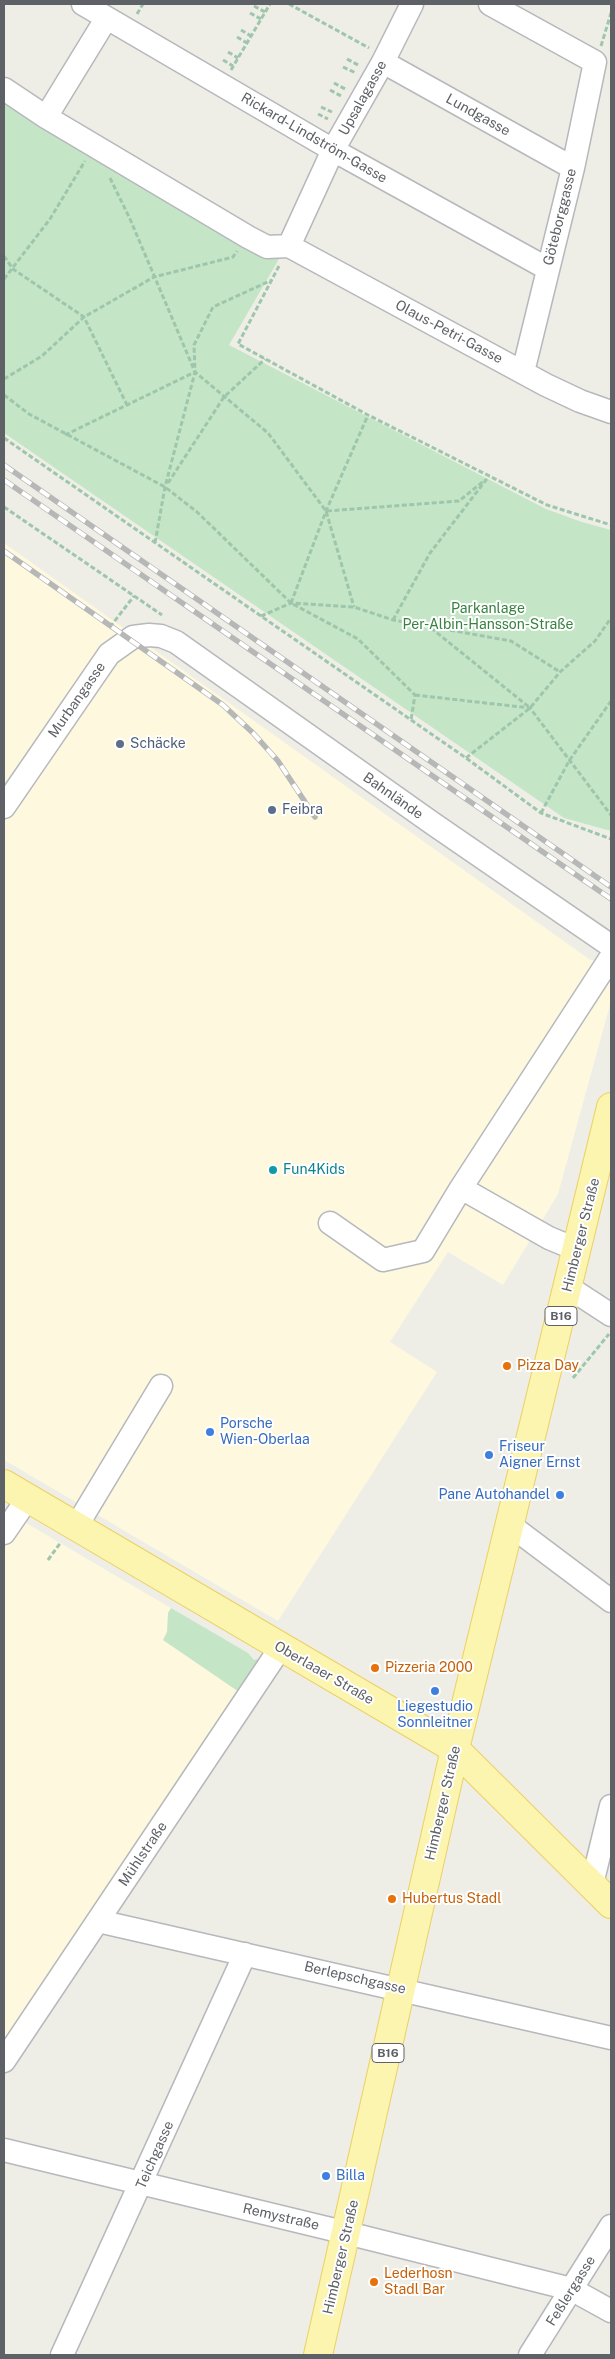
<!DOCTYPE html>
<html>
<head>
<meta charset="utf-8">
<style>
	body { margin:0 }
	#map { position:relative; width:615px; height:2359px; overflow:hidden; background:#efeee6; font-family:"Public Sans",sans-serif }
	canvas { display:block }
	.frame { position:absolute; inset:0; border:5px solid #5e6166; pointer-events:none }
</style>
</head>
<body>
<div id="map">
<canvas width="615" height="2359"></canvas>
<div class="frame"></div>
</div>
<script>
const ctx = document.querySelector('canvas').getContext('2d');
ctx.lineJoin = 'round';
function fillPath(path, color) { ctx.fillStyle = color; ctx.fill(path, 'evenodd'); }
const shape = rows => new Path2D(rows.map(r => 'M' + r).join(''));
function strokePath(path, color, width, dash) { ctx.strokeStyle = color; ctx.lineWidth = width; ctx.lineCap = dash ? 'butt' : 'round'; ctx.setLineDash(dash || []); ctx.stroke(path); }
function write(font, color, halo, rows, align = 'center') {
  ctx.font = font + ' "Public Sans",sans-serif'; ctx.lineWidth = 4; ctx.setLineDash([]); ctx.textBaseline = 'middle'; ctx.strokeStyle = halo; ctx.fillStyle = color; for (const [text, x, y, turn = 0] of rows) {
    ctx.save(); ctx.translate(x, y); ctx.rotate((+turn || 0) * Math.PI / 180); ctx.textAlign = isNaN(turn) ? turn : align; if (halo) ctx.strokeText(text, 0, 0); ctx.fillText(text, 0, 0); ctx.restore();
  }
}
fillPath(shape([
	[4,543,589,959,611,967,611,1001,558,1194,503,1285,448,1252,390,1342,437,1372,278,1621,4,1460],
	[4,1510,181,1614,163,1640,240,1692,4,2043]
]), '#fdf8de');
fillPath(shape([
	[4,94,38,117,279,259,229,345,546,509,582,522,611,530,611,831,564,818,4,433],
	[171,1608,248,1653,254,1660,258,1659,259,1665,242,1694,163,1640,167,1632,168,1613]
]), '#c4e6c6');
const minor = shape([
	[83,4,333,150,548,269],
	[490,4,595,62,573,168,523,372],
	[383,62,573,168],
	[4,89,46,117,248,237,267,247,289,246],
	[46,117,106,19],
	[289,246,546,385,580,401,611,412],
	[289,246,333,150,383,62,412,4],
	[4,807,109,654,133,637,149,635,161,636,176,642,432,823,611,946],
	[330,1223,383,1260,423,1251,461,1188],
	[578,1250,549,1238,461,1188,611,957],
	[568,1287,611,1315],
	[510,1525,611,1601],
	[76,1527,161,1386],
	[4,1533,28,1498],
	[592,1884,611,1806],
	[98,1921,611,2038],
	[4,2061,281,1647],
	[4,2150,347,2233,571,2289,611,2311],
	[62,2355,245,1954],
	[530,2355,611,2226]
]);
const major = shape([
	[4,1484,455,1749,611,1904],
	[318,2355,455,1749,611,1107]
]);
strokePath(minor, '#b6b8bc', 25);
strokePath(major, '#ecd063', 30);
strokePath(shape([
	[289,4,369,48],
	[254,6,265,12],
	[250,13,261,19],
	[137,14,143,4],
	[241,30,251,36],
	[237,37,247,43],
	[601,46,611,13],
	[228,52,238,58],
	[347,59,360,66],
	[223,60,233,66],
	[343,67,356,73],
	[231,70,270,4],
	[334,83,347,90],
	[330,90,343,97],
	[321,107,332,112],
	[318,114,328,119],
	[110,178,130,219,195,372,268,433,326,511,354,607],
	[4,256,13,269,84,317,127,405],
	[279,266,238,344,368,415,547,505,611,525],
	[4,279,50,219,85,161],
	[4,379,42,356,84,317,154,277,233,257,237,251],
	[4,395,29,414,165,487,197,512,291,603,358,639,415,695,411,720],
	[65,435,195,372],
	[4,438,466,758,541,813,611,839],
	[168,483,224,397,265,359],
	[4,507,162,615],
	[327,511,459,501,485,480],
	[155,543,165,487,195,372,194,345,213,307,272,280],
	[291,603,326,511,368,415],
	[261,616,291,603,354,607,393,620,511,641,560,672],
	[393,620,430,553,489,476],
	[110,627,134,596],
	[431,628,529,707],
	[415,695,530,708,611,815],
	[466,758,530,708,560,672,595,641,611,618],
	[541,813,569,761,611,701],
	[573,1378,609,1334],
	[48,1560,61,1542]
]), '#9ec6ac', 3, [5, 2.5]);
strokePath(minor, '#fff', 22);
strokePath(major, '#fcf5af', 28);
const rail = shape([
	[4,465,611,887],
	[4,480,611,899],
	[4,551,223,705,253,733,278,761,315,817]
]);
strokePath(rail, '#b6b7b7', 5.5);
strokePath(rail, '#fff', 4, [11]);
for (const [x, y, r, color] of [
	[120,744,5,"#5c6f8a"],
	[272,810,5,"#5c6f8a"],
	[273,1170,5,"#0f9aa8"],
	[507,1366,5,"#e8710a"],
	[210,1432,5,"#3f7fe0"],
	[489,1455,5,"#3f7fe0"],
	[560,1495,5,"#3f7fe0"],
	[375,1668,5,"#e8710a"],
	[435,1691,5,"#3f7fe0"],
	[392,1899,5,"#e8710a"],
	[326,2176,5,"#3f7fe0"],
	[374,2282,5,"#e8710a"]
]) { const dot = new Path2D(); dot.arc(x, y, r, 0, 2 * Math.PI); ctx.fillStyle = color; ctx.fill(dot); strokePath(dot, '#fff', 2); }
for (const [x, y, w] of [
	[561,1316,32],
	[388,2053,32]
]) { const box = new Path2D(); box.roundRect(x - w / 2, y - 9.5, w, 19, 4); ctx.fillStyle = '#fff'; ctx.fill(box); strokePath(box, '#5e6166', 1); }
write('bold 12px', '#5e6166', null, [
	["B16",561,1316],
	["B16",388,2053]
]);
write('14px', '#5e6166', '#fff', [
	["Upsalagasse",363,98,-61],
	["Lundgasse",478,115,29],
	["Rickard-Lindström-Gasse",314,138,30],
	["Göteborggasse",560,217,-76],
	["Olaus-Petri-Gasse",449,332,28],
	["Murbangasse",77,700,-55],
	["Bahnlände",393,796,35],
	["Himberger Straße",581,1235,-76],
	["Oberlaaer Straße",324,1673,30],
	["Himberger Straße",443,1803,-77],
	["Mühlstraße",143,1854,-56],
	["Berlepschgasse",355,1978,13],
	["Teichgasse",155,2155,-66],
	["Remystraße",281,2217,13],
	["Himberger Straße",341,2257,-77],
	["Feßlergasse",571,2291,-58]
]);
write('14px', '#388241', '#fff', [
	["Parkanlage",488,609],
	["Per-Albin-Hansson-Straße",488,625]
]);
write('14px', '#4e5e75', '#fff', [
	["Schäcke",130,744],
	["Feibra",282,810]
], 'left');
write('14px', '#0d838f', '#fff', [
	["Fun4Kids",283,1170]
], 'left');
write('14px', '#c56008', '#fff', [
	["Pizza Day",517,1366],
	["Pizzeria 2000",385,1668],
	["Hubertus Stadl",402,1899],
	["Lederhosn",384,2274],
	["Stadl Bar",384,2290]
], 'left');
write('14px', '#366cbe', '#fff', [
	["Porsche",220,1424],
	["Wien-Oberlaa",220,1440],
	["Friseur",499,1447],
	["Aigner Ernst",499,1463],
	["Pane Autohandel",550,1495,"right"],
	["Liegestudio",435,1707,"center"],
	["Sonnleitner",435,1723,"center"],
	["Billa",336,2176]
], 'left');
</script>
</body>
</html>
